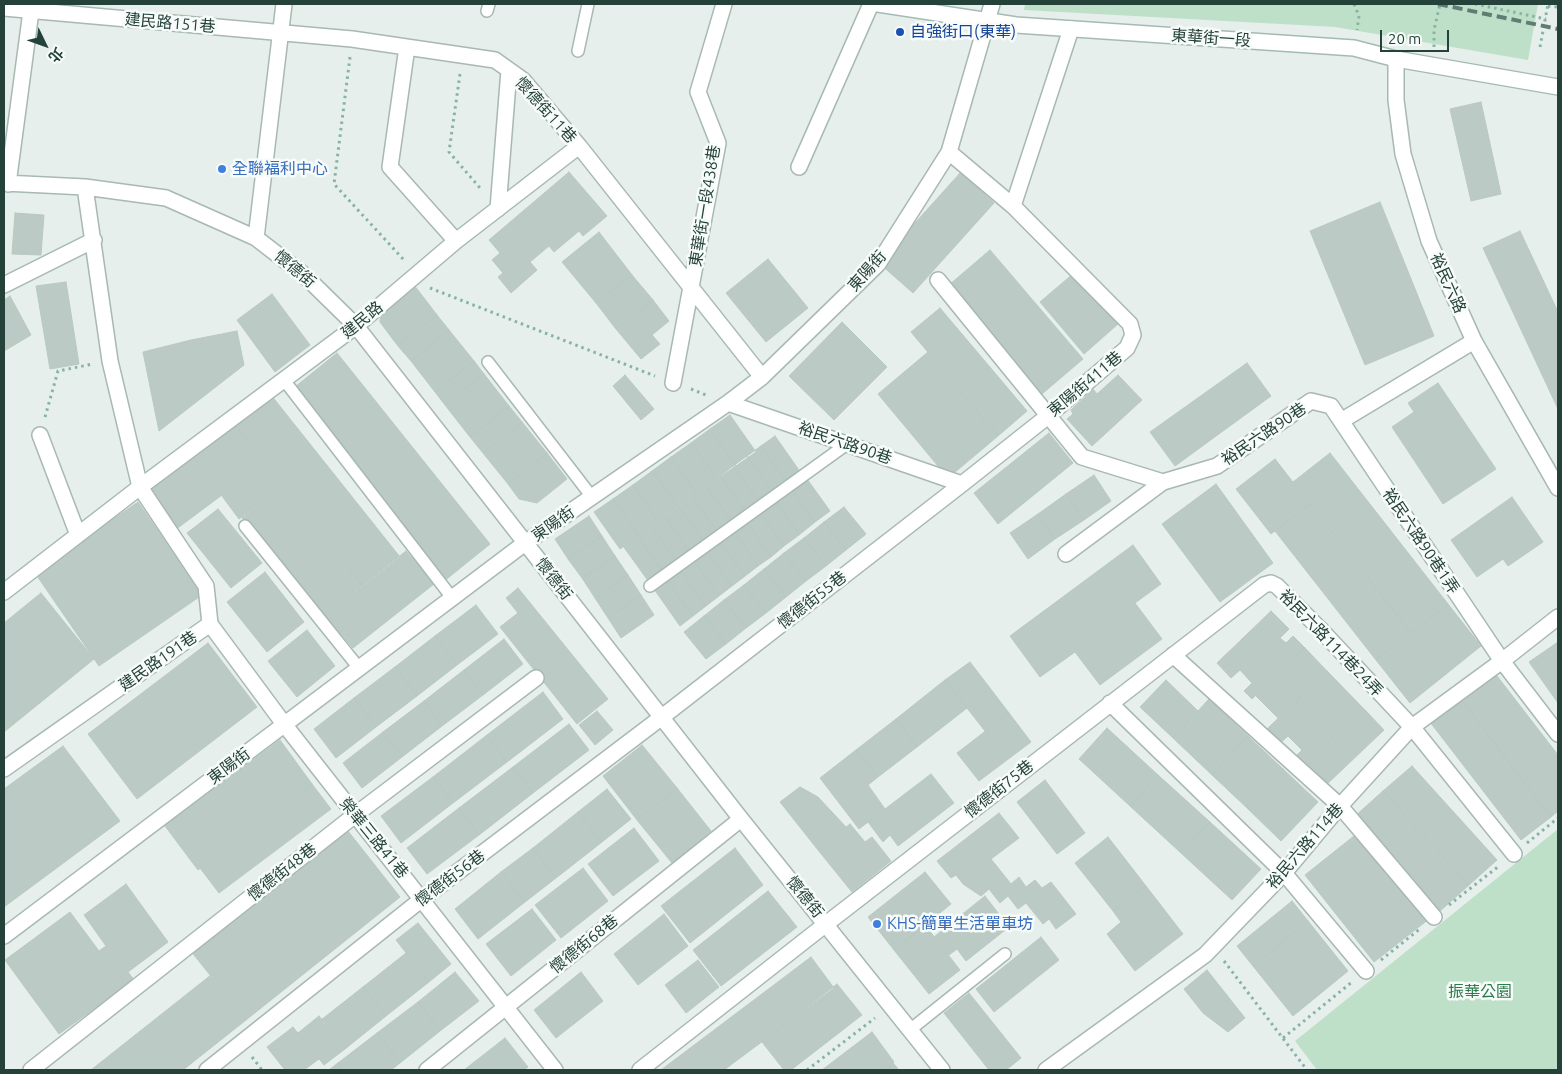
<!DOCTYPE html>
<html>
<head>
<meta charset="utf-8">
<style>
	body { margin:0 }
	#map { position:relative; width:1562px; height:1074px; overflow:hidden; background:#e6efeb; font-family:Ubuntu,"Noto Sans TC",sans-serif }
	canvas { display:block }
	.frame { position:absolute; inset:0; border:5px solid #24423a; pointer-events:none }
	.north { position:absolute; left:20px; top:20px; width:50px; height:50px; -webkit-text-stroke:4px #f7fbf9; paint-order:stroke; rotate:132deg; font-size:14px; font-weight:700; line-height:20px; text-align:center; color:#24423a }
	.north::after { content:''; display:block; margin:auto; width:18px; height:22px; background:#24423a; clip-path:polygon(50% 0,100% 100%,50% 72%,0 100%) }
	.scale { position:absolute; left:1380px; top:30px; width:69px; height:22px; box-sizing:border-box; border:2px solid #24423a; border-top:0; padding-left:6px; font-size:15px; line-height:18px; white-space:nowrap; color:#24423a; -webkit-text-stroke:4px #f7fbf9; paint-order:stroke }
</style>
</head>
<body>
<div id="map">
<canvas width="1562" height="1074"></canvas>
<div class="frame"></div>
<div class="north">北</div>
<div class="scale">20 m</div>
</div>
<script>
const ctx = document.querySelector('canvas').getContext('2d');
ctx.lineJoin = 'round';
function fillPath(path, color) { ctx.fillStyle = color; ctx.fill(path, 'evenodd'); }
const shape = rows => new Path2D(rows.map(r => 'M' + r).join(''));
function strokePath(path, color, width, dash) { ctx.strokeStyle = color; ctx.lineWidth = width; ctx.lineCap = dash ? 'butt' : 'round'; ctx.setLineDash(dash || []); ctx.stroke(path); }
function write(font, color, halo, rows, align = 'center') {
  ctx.font = font + ' Ubuntu,"Noto Sans TC",sans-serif'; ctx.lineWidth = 5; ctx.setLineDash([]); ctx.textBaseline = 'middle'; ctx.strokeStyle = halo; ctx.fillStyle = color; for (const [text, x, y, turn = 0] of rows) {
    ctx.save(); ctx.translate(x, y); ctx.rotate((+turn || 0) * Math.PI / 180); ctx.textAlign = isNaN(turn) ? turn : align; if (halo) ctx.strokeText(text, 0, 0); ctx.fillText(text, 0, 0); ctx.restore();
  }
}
fillPath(shape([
	[1025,4,1538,4,1528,60,1335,27,1024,10],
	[1558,829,1558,1070,1317,1070,1295,1041]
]), '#bfe0c8');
const building = shape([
	[1481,102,1501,194,1471,201,1450,109,1481,102],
	[569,172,607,216,583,236,579,231,554,252,549,246,530,262,537,270,511,293,498,277,503,273,492,260,500,253,489,240,569,172],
	[961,172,994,203,913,293,879,263,961,172],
	[1380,202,1434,336,1365,365,1310,231,1380,202],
	[15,213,44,215,41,255,12,254,15,213],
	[1520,231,1558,312,1558,409,1483,248,1520,231],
	[599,232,632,275,596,303,562,262,599,232],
	[990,250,1083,359,1042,394,949,285,990,250],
	[768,259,808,308,766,342,726,293,768,259],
	[1074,273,1118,324,1084,354,1040,302,1074,273],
	[632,275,653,300,616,329,596,303,632,275],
	[66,282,79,364,50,369,36,286,66,282],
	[414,285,437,315,398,346,380,322,381,310,414,285],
	[272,294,310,345,275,372,237,320,272,294],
	[10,296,31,335,4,351,4,300,10,296],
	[653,300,669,321,652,335,660,344,641,359,616,329,653,300],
	[940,308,1027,411,998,436,911,332,940,308],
	[437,315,449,330,411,361,398,346,437,315],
	[842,322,887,367,834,420,789,376,842,322],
	[449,330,474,361,435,392,411,361,449,330],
	[237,331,244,365,159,431,143,352,191,340,237,331],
	[928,352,998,436,948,478,878,394,928,352],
	[337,353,490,544,443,582,290,391,337,353],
	[474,361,484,374,445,405,435,392,474,361],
	[1247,363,1271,396,1175,466,1150,432,1247,363],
	[484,374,509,406,470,437,445,405,484,374],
	[625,375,654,409,641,420,613,386,625,375],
	[1118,375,1142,400,1092,446,1067,419,1073,414,1071,410,1093,389,1097,394,1118,375],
	[1438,383,1496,469,1443,504,1392,427,1414,412,1408,403,1438,383],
	[271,395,400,557,363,586,235,425,271,395],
	[509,406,522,422,483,453,470,437,509,406],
	[730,415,756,452,736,466,710,429,730,415],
	[522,422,547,453,508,484,483,453,522,422],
	[235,425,283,486,239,519,193,457,235,425],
	[710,429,736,466,717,479,691,443,710,429],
	[1049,433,1073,463,998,524,974,493,1049,433],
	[775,436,801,473,787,483,761,446,775,436],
	[691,443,717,479,697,493,671,457,691,443],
	[761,446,787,483,773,493,747,456,761,446],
	[547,453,567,479,537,503,519,499,508,484,547,453],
	[1330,453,1448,604,1411,633,1293,482,1330,453],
	[747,456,773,493,760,503,733,466,747,456],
	[193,457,222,495,175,530,145,491,193,457],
	[671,457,697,493,678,507,652,471,671,457],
	[1275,459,1310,504,1271,534,1236,489,1275,459],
	[733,466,760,503,746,512,720,476,733,466],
	[652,471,678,507,658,521,633,485,652,471],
	[1094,475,1111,501,1084,520,1066,494,1094,475],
	[720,476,746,512,732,522,706,486,720,476],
	[807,479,830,511,815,522,792,491,807,479],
	[1216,484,1273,563,1220,602,1162,524,1216,484],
	[633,485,658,521,639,535,613,499,633,485],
	[283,486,363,586,322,618,242,518,283,486],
	[706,486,732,522,718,532,692,496,706,486],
	[792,491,815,522,799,535,776,501,792,491],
	[1066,494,1084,520,1055,539,1038,514,1066,494],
	[692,496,718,532,704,542,678,506,692,496],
	[1512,497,1543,542,1508,566,1503,559,1477,577,1451,540,1512,497],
	[613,499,639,535,620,549,594,512,613,499],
	[776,501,799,535,784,546,760,512,776,501],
	[138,502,202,595,99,666,35,573,138,502],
	[1310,504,1411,633,1376,660,1275,531,1310,504],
	[678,506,704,542,690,553,664,516,678,506],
	[844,507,866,534,846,550,824,522,844,507],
	[218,509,262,563,231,588,187,533,218,509],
	[760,512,784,546,771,557,747,522,760,512],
	[1038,514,1055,539,1028,559,1010,533,1038,514],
	[589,516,602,536,568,559,555,539,589,516],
	[664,516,690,553,677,562,651,526,664,516],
	[747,522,771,557,758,566,734,531,747,522],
	[824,522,846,550,826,566,804,538,824,522],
	[651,526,677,562,663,572,637,536,651,526],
	[734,531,758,566,745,576,720,541,734,531],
	[602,536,615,556,582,578,568,559,602,536],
	[637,536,663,572,649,582,623,546,637,536],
	[804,538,826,566,806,581,784,553,804,538],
	[720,541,745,576,732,586,707,551,720,541],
	[1133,545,1161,584,1135,603,1162,639,1100,685,1075,652,1040,677,1010,636,1133,545],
	[406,551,434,584,353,648,325,615,406,551],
	[707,551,732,586,719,596,694,560,707,551],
	[784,553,806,581,786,597,764,569,784,553],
	[615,556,628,575,595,598,582,578,615,556],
	[694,560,719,596,706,606,680,570,694,560],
	[764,569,786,597,766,613,744,585,764,569],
	[680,570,706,606,693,616,667,580,680,570],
	[265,572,304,622,267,652,227,602,265,572],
	[628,575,641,595,608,618,595,598,628,575],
	[667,580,693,616,680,626,654,589,667,580],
	[744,585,766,613,746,628,724,600,744,585],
	[518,588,608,699,577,724,500,627,518,613,506,598,518,588],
	[41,593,94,659,4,732,4,623,41,593],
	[641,595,654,615,621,638,608,618,641,595],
	[724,600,746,628,726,644,704,616,724,600],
	[1448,604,1481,646,1410,703,1376,660,1448,604],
	[476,605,498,634,457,665,435,636,476,605],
	[1271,611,1289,629,1280,638,1286,643,1293,636,1305,648,1277,675,1242,639,1271,611],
	[704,616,726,644,706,659,684,632,704,616],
	[307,630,335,666,297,697,268,661,307,630],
	[435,636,457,665,417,696,395,667,435,636],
	[504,639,523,664,483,695,464,670,504,639],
	[1242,639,1277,675,1252,699,1244,691,1252,683,1240,670,1231,678,1217,663,1242,639],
	[1558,642,1558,703,1529,662,1558,642],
	[208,643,257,707,137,799,88,734,208,643],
	[1305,648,1327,671,1278,718,1256,696,1305,648],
	[970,662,1009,713,985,731,945,680,970,662],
	[395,667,417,696,376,727,354,698,395,667],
	[464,670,483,695,442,726,424,701,464,670],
	[1327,671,1366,711,1335,741,1296,701,1327,671],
	[1494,672,1558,755,1558,811,1551,817,1460,698,1494,672],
	[945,680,967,708,917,747,896,719,945,680],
	[1166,680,1198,711,1173,738,1140,707,1166,680],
	[543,692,563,719,507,762,487,735,543,692],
	[354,698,376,727,336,758,314,729,354,698],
	[1460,698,1551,817,1521,840,1430,722,1460,698],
	[1209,699,1248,736,1212,775,1173,738,1209,699],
	[424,701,442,726,402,757,383,732,424,701],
	[1296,701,1335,741,1307,767,1296,756,1302,750,1288,736,1277,746,1264,732,1296,701],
	[597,711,613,730,595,745,579,725,597,711],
	[1366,711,1384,730,1325,786,1307,767,1366,711],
	[1009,713,1031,742,979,781,957,753,1009,713],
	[896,719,917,747,878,777,856,750,896,719],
	[569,724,589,750,533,793,513,767,569,724],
	[1107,728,1158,775,1130,806,1079,759,1107,728],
	[383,732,402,757,362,788,343,763,383,732],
	[487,735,507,762,453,803,433,777,487,735],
	[1248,736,1283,769,1246,807,1212,775,1248,736],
	[280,740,312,784,198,870,165,826,280,740],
	[642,745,677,788,637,820,603,776,642,745],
	[63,746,120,821,4,907,4,789,63,746],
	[856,750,878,777,868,785,885,809,859,829,820,778,856,750],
	[1412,766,1497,860,1469,885,1383,791,1412,766],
	[513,767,533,793,479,835,459,808,513,767],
	[1283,769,1318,802,1281,841,1246,807,1283,769],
	[931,774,954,803,898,846,890,835,883,842,868,822,931,774],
	[1158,775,1210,822,1181,853,1130,806,1158,775],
	[433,777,453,803,401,843,381,816,433,777],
	[1045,780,1085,833,1057,854,1017,802,1045,780],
	[312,784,331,809,219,893,200,868,312,784],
	[800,787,818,797,846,827,818,850,780,802,800,787],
	[677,788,711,831,672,863,637,820,677,788],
	[607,789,631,819,602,842,578,812,607,789],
	[1383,791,1469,885,1439,912,1354,817,1383,791],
	[459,808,479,835,427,874,407,848,459,808],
	[578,812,602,842,556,878,533,848,578,812],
	[999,813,1019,838,991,859,1011,884,1019,877,1026,887,1035,880,1042,888,1051,882,1076,914,1056,929,1049,919,1043,924,1026,903,1018,909,1008,896,1000,903,989,889,981,896,963,884,956,875,951,878,937,861,999,813],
	[1210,822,1261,869,1232,900,1181,853,1210,822],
	[850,824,865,842,872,837,891,861,852,892,818,850,850,824],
	[344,826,400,897,246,1020,190,950,344,826],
	[634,828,659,861,613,896,588,864,634,828],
	[1359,832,1429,919,1374,962,1305,875,1359,832],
	[1108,837,1146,886,1113,911,1075,863,1108,837],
	[533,848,556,878,525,902,501,872,533,848],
	[735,848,763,885,690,943,661,906,735,848],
	[583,868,608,901,561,938,535,905,583,868],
	[501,872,525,902,478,939,455,909,501,872],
	[925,872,951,904,894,950,868,917,925,872],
	[126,884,168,942,128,972,134,980,59,1034,5,960,70,912,99,951,106,946,84,915,126,884],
	[1146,886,1183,934,1135,971,1107,934,1121,922,1113,911,1146,886],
	[768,891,797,927,721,986,693,950,768,891],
	[985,896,1009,927,966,961,957,949,949,955,934,937,985,896],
	[1292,901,1308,921,1253,966,1237,946,1292,901],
	[532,909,556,940,511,976,486,944,532,909],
	[664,914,688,946,638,985,614,954,664,914],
	[1308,921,1348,971,1293,1016,1253,966,1308,921],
	[418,923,451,964,429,982,396,940,418,923],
	[925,925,960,970,929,994,894,950,925,925],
	[1041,937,1059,960,994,1012,976,989,1041,937],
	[406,953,429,982,386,1016,363,987,406,953],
	[811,957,834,988,724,1070,661,1070,811,957],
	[698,960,719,987,686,1013,665,985,698,960],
	[1207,970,1245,1018,1228,1032,1203,1013,1184,989,1207,970],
	[455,972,479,1001,440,1031,418,1002,455,972],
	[581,972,603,1001,556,1038,534,1010,581,972],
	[211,975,246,1020,183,1070,91,1070,211,975],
	[837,984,862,1015,791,1070,784,1070,762,1042,837,984],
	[363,987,386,1016,345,1049,321,1020,363,987],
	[969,993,1021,1058,1006,1070,989,1070,944,1013,969,993],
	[418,1002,440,1031,400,1063,377,1033,418,1002],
	[319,1016,345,1049,324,1065,298,1033,319,1016],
	[293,1027,319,1059,304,1070,285,1070,267,1047,293,1027],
	[872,1032,894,1062,884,1070,822,1070,872,1032],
	[377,1033,400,1063,391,1070,343,1070,338,1063,377,1033],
	[505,1038,528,1067,524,1070,464,1070,505,1038],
	[338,1063,343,1070,329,1070,338,1063],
	[893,1063,899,1070,884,1070,893,1063]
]);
fillPath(building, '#bbcac4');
strokePath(building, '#b8c9c2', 1);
const lane = shape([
	[487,11,489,4],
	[578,51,588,4],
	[488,362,592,497],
	[284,380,453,599],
	[245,526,359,668],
	[650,586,847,444],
	[911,1029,1005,954]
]);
const street = shape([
	[4,8,352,39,495,60,523,80,579,146,762,377],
	[407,47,390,167,456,241],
	[1396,59,1396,100,1403,154,1429,241,1474,341,1558,488],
	[799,167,871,4],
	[4,183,85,187,166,198,256,238,304,275,356,326,741,819,942,1070],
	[8,184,31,11,34,4],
	[85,187,110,361,140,487,206,586,210,624],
	[1013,206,1071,29],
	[498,209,509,70],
	[256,238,284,4],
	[938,280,1082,457,1163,482,1217,466,1311,401,1331,406,1502,661,1558,734],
	[4,285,94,240],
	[673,383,718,143,698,92,724,4],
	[728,403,962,484],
	[1341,421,1474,341],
	[40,435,78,535],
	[1066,554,1163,482],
	[4,592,140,487,356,326,456,241,579,146],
	[1173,655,1340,806,1434,917],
	[1110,703,1284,873,1366,971],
	[4,769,210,624,284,724,555,1070],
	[4,936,525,543,728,403,762,377,878,264,949,152,992,4],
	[31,1070,355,815,536,678],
	[207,1070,422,899,662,717,962,484,1048,416,1127,348,1133,335,1130,324,1013,206,949,152],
	[427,1070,741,819],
	[640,1070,826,924,1264,585,1271,583,1277,586,1320,629,1412,727,1514,854],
	[1046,1070,1205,955,1284,873,1340,806,1412,727,1502,661,1558,617]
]);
const secondary = shape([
	[878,4,1016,25,1354,48,1396,59,1558,87]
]);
strokePath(lane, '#a8b8b2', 14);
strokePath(street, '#a8b8b2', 18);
strokePath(secondary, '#a4bbb3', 18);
strokePath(shape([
	[1354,4,1359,16,1357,30],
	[1475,4,1546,19],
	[1548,6,1558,7],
	[1434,47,1434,30,1440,4],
	[1540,47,1548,4],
	[350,57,334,184,404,260],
	[460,74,449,152,480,188],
	[430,288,655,376],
	[691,389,706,395],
	[45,417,58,371,93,364],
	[1527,843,1558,818],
	[1449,905,1499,866],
	[1381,960,1421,928],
	[1224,961,1307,1070],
	[1283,1038,1352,982],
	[252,1057,262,1070],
	[807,1070,875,1018]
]), '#86b3a5', 3, [2.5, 4]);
strokePath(lane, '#fff', 11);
strokePath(street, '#fff', 15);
strokePath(secondary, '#fff', 15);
strokePath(shape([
	[1438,4,1558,29]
]), '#5f7d75', 4, [10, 5]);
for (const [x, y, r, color] of [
	[900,32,5,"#1a4fb4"],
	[222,169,5,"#3f7fe0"],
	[877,924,5,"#3f7fe0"]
]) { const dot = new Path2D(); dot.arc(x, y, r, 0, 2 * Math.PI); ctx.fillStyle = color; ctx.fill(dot); strokePath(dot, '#f7fbf9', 2); }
write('16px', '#24423a', '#f7fbf9', [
	["建民路151巷",170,23,5],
	["東華街一段",1211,38,4],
	["懷德街11巷",546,110,48],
	["東華街一段438巷",705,206,-81],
	["懷德街",295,269,40],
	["東陽街",867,271,-48],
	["裕民六路",1448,283,66],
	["建民路",362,320,-39],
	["東陽街411巷",1085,384,-40],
	["裕民六路90巷",1264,434,-34],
	["裕民六路90巷",845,443,19],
	["東陽街",553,524,-35],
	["裕民六路90巷1弄",1421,541,56],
	["懷德街",554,579,52],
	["懷德街55巷",812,600,-38],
	["裕民六路114巷24弄",1331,643,46],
	["建民路191巷",158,661,-35],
	["東陽街",229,766,-37],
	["懷德街75巷",999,789,-38],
	["榮華三路41巷",374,838,51],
	["裕民六路114巷",1305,846,-49],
	["懷德街48巷",282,872,-38],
	["懷德街56巷",450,878,-37],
	["懷德街",805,897,51],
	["懷德街68巷",584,944,-39]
]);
write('16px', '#164399', '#f7fbf9', [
	["自強街口(東華)",910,32]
], 'left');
write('16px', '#366cbe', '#f7fbf9', [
	["全聯福利中心",232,169],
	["KHS-簡單生活單車坊",887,924]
], 'left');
write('16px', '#2d7a4b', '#f7fbf9', [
	["振華公園",1480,992]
]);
</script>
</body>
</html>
